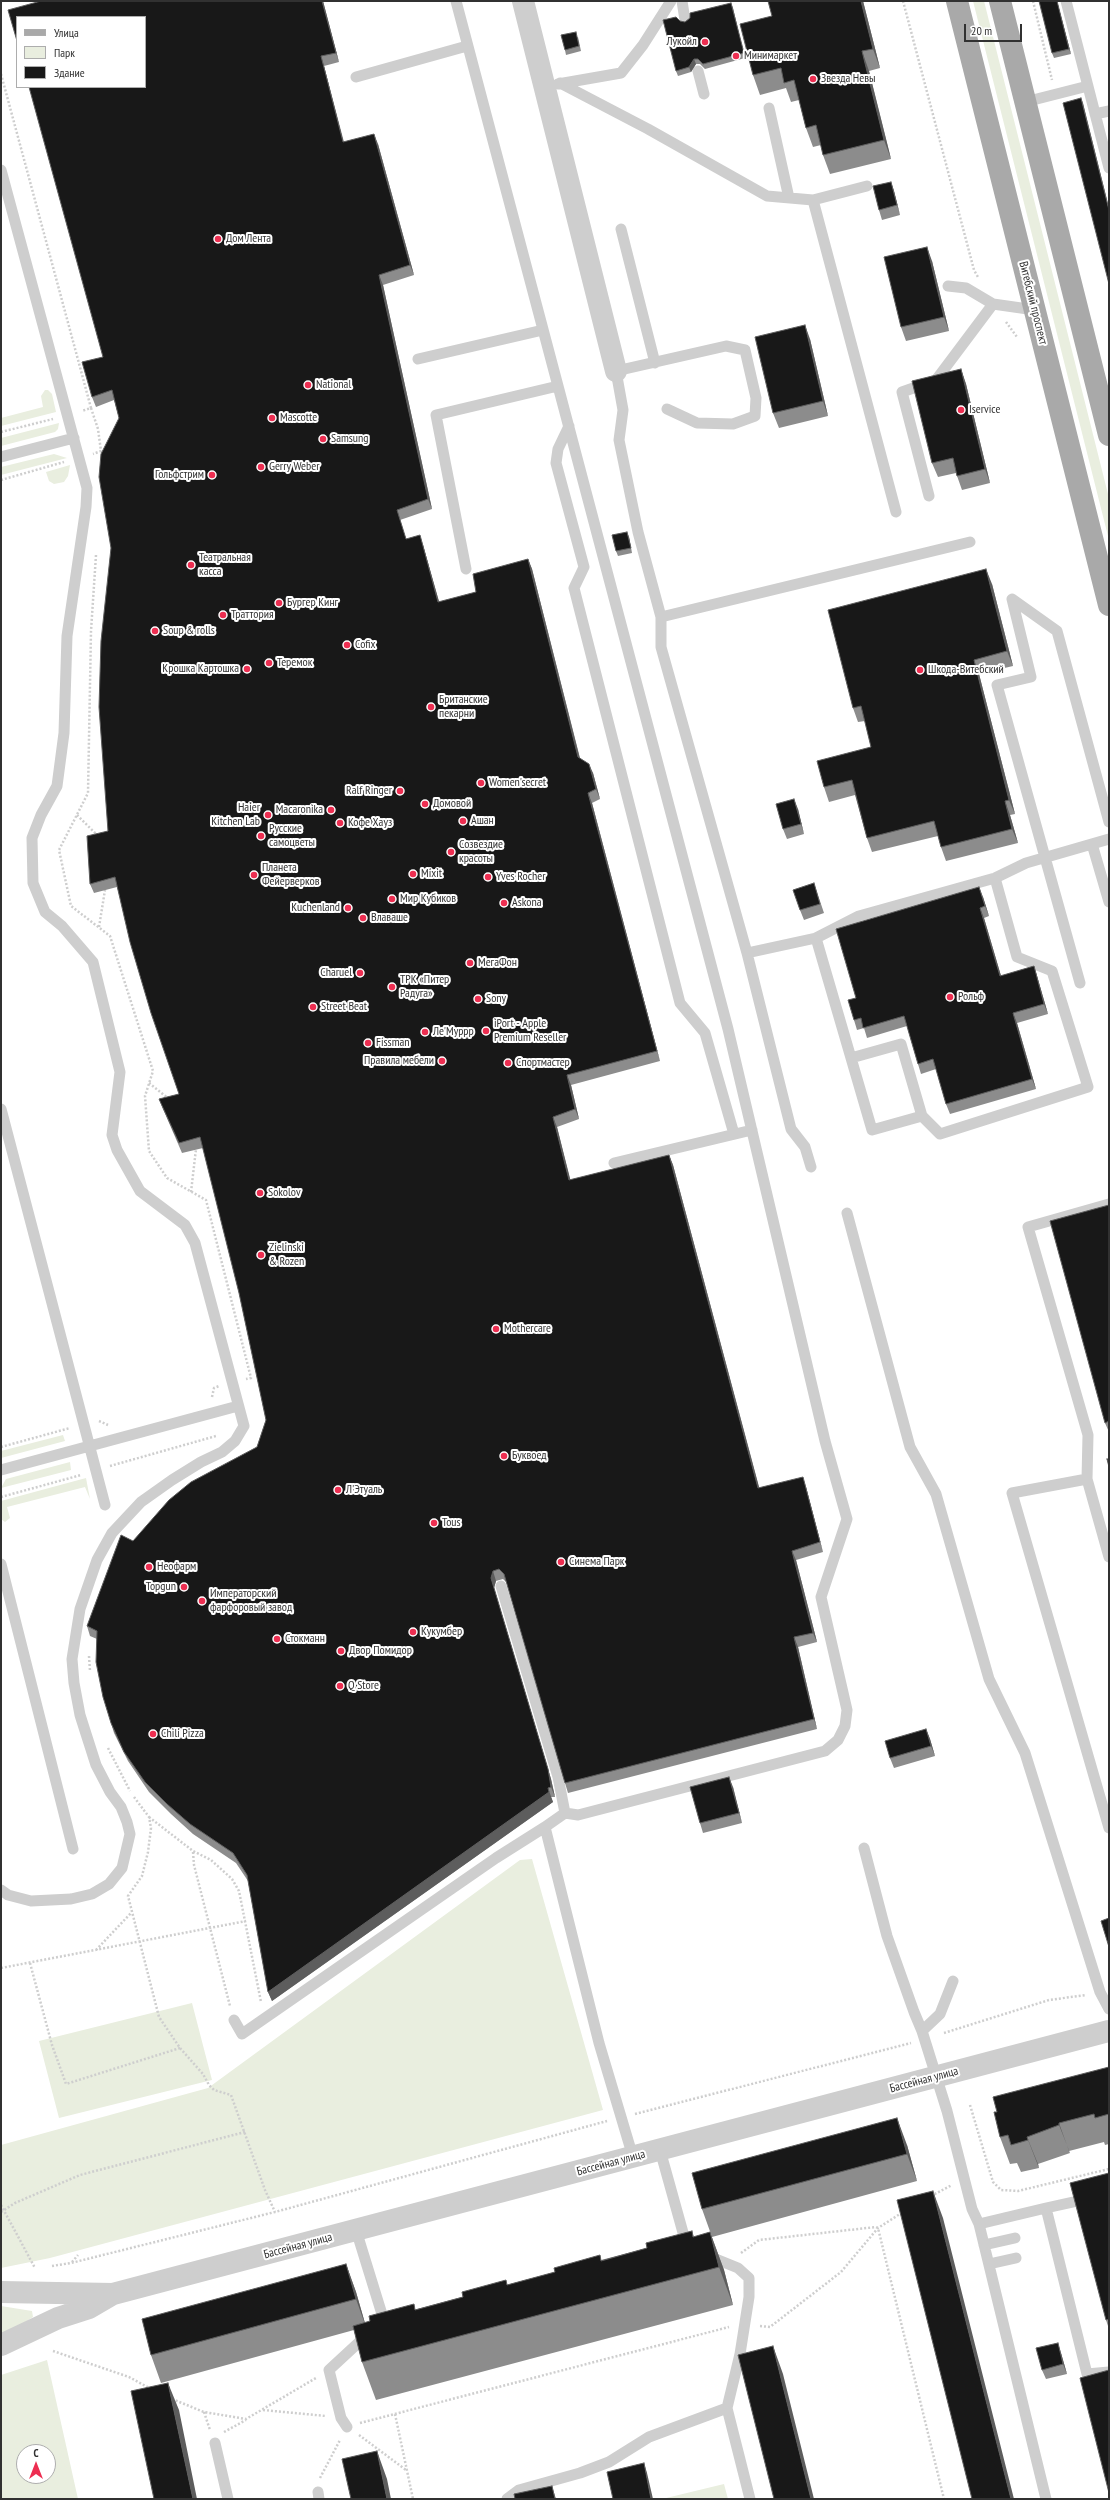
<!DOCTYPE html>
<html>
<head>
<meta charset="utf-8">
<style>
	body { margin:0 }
	#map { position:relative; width:1110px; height:2500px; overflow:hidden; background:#fff; font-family:"PT Sans Narrow",sans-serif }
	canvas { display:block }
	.frame { position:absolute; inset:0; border:2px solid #313131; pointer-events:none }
	.legend { position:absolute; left:16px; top:16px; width:130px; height:72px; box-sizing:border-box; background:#fff; border:1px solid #adadad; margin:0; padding:5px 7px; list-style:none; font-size:12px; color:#313131 }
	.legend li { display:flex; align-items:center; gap:8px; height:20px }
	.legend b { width:20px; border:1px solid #adadad }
	.north { position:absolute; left:16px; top:2444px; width:40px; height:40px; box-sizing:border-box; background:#fff; border:1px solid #adadad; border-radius:50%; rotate:0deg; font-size:11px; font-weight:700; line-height:16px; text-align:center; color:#313131 }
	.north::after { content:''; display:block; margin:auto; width:14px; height:18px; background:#ed2e51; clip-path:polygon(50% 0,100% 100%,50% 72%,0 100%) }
	.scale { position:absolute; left:964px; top:24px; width:58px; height:18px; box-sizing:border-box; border:2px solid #313131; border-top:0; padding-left:5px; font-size:12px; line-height:14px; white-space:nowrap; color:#313131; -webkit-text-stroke:3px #fff; paint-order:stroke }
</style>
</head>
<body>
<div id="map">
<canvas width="1110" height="2500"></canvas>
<div class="frame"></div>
<ul class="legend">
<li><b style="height:5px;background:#a9a9a9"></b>Улица</li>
<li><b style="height:11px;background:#e9eedf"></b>Парк</li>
<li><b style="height:11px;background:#181818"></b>Здание</li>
</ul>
<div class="north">С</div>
<div class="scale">20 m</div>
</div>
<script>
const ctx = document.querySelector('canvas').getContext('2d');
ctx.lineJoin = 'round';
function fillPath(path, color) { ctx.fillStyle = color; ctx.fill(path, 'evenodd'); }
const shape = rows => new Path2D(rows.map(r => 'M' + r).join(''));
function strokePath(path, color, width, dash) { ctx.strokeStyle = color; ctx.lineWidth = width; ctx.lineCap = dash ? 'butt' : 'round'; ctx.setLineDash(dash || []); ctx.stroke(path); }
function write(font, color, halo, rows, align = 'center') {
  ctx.font = font + ' "PT Sans Narrow",sans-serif'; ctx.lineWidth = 4; ctx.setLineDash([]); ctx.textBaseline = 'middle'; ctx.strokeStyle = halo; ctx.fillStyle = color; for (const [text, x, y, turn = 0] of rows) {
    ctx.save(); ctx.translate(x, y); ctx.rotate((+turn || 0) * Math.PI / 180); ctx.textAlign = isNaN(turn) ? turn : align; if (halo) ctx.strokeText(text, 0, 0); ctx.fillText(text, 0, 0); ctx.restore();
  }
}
fillPath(shape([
	[973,1,984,1,1109,498,1109,540],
	[45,390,48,390,52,394,56,412,1,426,1,418,43,407,41,396],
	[59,423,58,429,55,432,1,446,1,438],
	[54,454,67,458,1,475,1,467],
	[70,465,68,476,64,482,54,484,49,481,46,472],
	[63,1435,65,1441,1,1458,1,1451],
	[70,1462,71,1470,1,1488,6,1479],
	[86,1478,90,1499,85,1487,7,1507,10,1518,5,1522,1,1519,1,1501],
	[532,1859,603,2110,50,2258,1,2268,1,2145,208,2088,520,1860],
	[192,2003,212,2080,59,2118,39,2041],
	[1,2306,32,2311,33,2317,1,2337],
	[47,2360,78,2499,1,2499,1,2375],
	[24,2452,48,2452,48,2476,24,2476],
	[724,2484,728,2499,662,2499]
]), '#e9eedf');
strokePath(shape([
	[903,1,974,270,978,277],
	[1033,1,1052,80],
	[1,74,91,408,82,411],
	[1006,322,1017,337],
	[91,408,98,429,101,451,93,454],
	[1,432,53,419],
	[1,480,64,462],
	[96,555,91,631,88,793,59,850,71,906,110,936,153,1071,145,1096,149,1151,167,1178,206,1200,251,1378,246,1379],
	[77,815,98,836],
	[99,927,105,890],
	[149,1083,169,1099],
	[191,1192,196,1149],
	[212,1397,214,1388,219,1386],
	[99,1421,108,1425],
	[1,1447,70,1428],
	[110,1466,216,1436],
	[1,1497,81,1475],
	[89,1656,90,1671],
	[108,1748,130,1791],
	[134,1797,149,1817,151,1828,148,1852,142,1876,128,1896,159,2017,180,2048,203,2074,209,2085,214,2090,231,2095,265,2190,275,2212],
	[149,1817,193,1851,211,1860,232,1879,239,1891,261,2002],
	[193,1852,194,1865,230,2006],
	[96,1950,131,1913],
	[30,1963,52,2045,66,2084,180,2048],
	[1,1968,246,1921],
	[944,2033,1049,2000,1086,1995],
	[970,2105,993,2182,1001,2190,1018,2191,1109,2169],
	[635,2114,911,2043],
	[931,2196,952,2185],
	[1,2205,35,2268],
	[1,2212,15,2203,80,2175,245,2132],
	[741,2253,759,2240,876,2227,878,2228,944,2499],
	[72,2262,78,2255],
	[52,2266,71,2263,275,2212,607,2121],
	[760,2326,770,2327,841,2272,878,2228,903,2212],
	[53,2351,129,2377,151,2389],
	[172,2399,204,2412,246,2419,316,2378],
	[263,2410,326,2416],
	[204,2412,210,2430],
	[395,2414,413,2499],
	[360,2423,729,2327],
	[224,2432,246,2420],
	[359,2435,406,2470],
	[320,2478,340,2440]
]), '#cecece', 2.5, [2, 2]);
strokePath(shape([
	[456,1,558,386,436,415,466,569],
	[682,1,685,20],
	[1066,1,1109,168],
	[698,71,704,94],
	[356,77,467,46],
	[560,83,648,129,767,196,813,200,867,186],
	[558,84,621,73,643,45,671,1],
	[1025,102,1088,86],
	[769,108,789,198],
	[1095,114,1109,111],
	[1,170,87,488,86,507,67,636,64,733,57,786,41,815,32,838,33,883,45,912,62,926,93,962,120,1072,112,1135,117,1150,140,1191,185,1225,195,1243,244,1426,235,1441,222,1452,201,1462,172,1480,141,1502,112,1533,97,1560,80,1609,72,1659,74,1683,80,1715,96,1765,110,1792,121,1807,127,1822,130,1834,122,1868,109,1884,92,1894,71,1899,31,1901,8,1895,1,1890],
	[813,200,896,512],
	[621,229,655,363],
	[948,286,966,288,993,304,1035,310],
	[418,359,543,330],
	[667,409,697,423,733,424,755,416,756,398,745,350,726,346,616,371,623,410,619,440,638,532,661,617,970,542],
	[569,426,558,449,556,463,584,567,574,588,680,1003,705,1033,734,1134],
	[1,457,74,438],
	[929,496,902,392,936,380,993,304],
	[661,617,661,647,747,953,791,1129,805,1147,811,1167],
	[1092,844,1109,902],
	[747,953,816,938],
	[1080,983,997,685,1031,677,1012,599,1057,631,1109,822],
	[851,1058,816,938,859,916,995,878,1026,863,1109,839],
	[1,1109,105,1505],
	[922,1116,872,1130,851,1058,901,1044,922,1116,940,1134,1088,1087,1052,971,1017,957,995,878],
	[614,1163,752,1130],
	[1109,1204,1028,1227,1088,1435,1087,1479,1012,1493,1109,1828],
	[847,1213,910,1447,936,1494,989,1679,1025,1753,1100,1992,1109,2009],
	[1,1470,238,1406],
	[1087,1479,1109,1557],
	[1,1564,73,1849],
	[501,1586,558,1777,565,1813],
	[545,1827,565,1813,578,1815,825,1751,838,1740,845,1726,847,1710,821,1597,847,1519,825,1441,728,1029,558,386],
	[864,1848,887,1936,914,2012,922,2031,947,2111,972,2209,979,2224,1046,2208,1087,2374,1109,2372],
	[234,2020,242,2034,496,1858,545,1827,599,2043,633,2157],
	[922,2031,940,2014,953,1981],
	[660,2150,687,2247],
	[1046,2208,1109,2194],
	[979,2224,1046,2499],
	[356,2230,385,2324],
	[984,2245,1015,2238],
	[706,2255,738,2268,749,2278,749,2297,740,2354,727,2408,750,2499],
	[989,2264,1016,2258],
	[347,2427,341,2418,329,2370,369,2333],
	[215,2443,228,2499],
	[318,2492,319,2499],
	[507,2499,519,2490,580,2473,609,2462,649,2437,727,2408]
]), '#cecece', 11);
strokePath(shape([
	[523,1,616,371]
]), '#cecece', 22);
strokePath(shape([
	[1,2292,113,2294],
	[1,2345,58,2318,89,2308,113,2294,1109,2031]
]), '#cecece', 22);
strokePath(shape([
	[957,1,1109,605],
	[1000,1,1109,435]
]), '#a9a9a9', 22);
fillPath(shape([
	[41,1,323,1,339,62,324,66,344,142,378,144,414,275,383,285,432,509,400,520,406,539,423,545,439,602,476,592,528,559,532,569,580,758,593,773,600,799,592,803,660,1061,571,1085,579,1119,557,1127,570,1180,669,1155,673,1165,759,1488,806,1487,823,1552,796,1560,817,1642,798,1647,817,1729,568,1793,565,1783,507,1583,503,1579,496,1581,494,1588,551,1779,555,1797,551,1797,553,1802,272,2001,268,1992,248,1881,236,1863,193,1834,171,1814,149,1792,128,1761,114,1733,111,1723,97,1639,90,1636,87,1626,133,1541,257,1447,266,1420,239,1293,203,1148,182,1153,163,1109,159,1099,179,1094,117,887,94,893,90,884,108,831,111,548,119,418,114,400,96,407,92,397,103,357],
	[863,1,880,68,869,71,891,159,830,174,823,155,821,145,813,147,806,128,799,100,791,102,786,88,760,95,753,75],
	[1057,1,1071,54,1054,58,1052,53],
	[731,3,745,58,705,69,700,64,696,64,691,72,678,76,676,71,685,22],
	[578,37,581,51,566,55,565,50],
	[891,182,894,191,900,215,882,220,879,210],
	[932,261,949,331,906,341,901,327],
	[810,339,828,416,779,428,773,413],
	[961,369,966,384,990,483,962,490,956,473,938,477,932,463],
	[629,537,632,553,618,556,616,551],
	[992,584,1013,666,979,674,1015,814,1010,815,1018,843,946,861,941,847,938,836,872,852,867,838,855,795,829,802,824,787,871,747,865,721,858,722,853,708],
	[798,809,804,834,787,839,783,829],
	[814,883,824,913,804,920,800,910],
	[983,897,989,916,984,918,1001,976,1034,966,1037,976,1048,1014,1017,1023,1036,1089,950,1114,946,1104,936,1069,921,1074,918,1064,907,1026,867,1038,864,1028,857,1030,854,1020,856,998],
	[1109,1205,1109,1432,1105,1423],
	[926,1729,930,1739,935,1756,894,1768,890,1758],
	[733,1787,742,1823,703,1833,700,1823],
	[1109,2067,1109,2144,1105,2145,1104,2142,1069,2151,1070,2153,1038,2164,1039,2168,1021,2172,1017,2163,1010,2164,1000,2137,997,2112],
	[907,2145,917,2181,712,2237,702,2209],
	[1109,2173,1109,2329,1106,2320],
	[692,2231,694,2237,710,2232,724,2270,733,2305,376,2400,362,2362,354,2330,161,2383,151,2355,346,2264,356,2292,365,2323,555,2272,600,2255,601,2260,647,2248],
	[1061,2353,1067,2374,1046,2379,1042,2370]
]), '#8c8c8c');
fillPath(shape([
	[322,1,323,1,339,62,336,53],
	[861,1,863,1,880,68,873,49],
	[1057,1,1071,54,1069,49],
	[731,3,733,8,745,58,744,53],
	[862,51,869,71,891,159,884,140],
	[321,56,324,66,346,152,343,142],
	[694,59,696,64,691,72,689,67],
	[1081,98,1083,103,1109,208,1109,210],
	[374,134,378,144,414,275,410,265],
	[891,182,894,191,900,215,897,205],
	[927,247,932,261,949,331,944,317],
	[379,275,383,285,432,509,428,499],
	[805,325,810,339,828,416,823,401],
	[961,369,966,384,990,483,985,469],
	[627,532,629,537,632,553,631,548],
	[420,535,423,545,442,612,438,602],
	[528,559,532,569,582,767,578,757],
	[986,569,992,584,1013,666,1007,651],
	[974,660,979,674,1015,814,1009,800],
	[589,764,593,773,600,799,596,789],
	[588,793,592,803,660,1061,657,1051],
	[794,799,798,809,804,834,801,824],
	[1005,801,1010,815,1018,843,1012,829],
	[979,887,983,897,989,916,985,906],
	[980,908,984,918,1004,986,1000,976],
	[1034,966,1037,976,1048,1014,1044,1004],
	[1013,1013,1017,1023,1036,1089,1032,1079],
	[567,1075,571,1085,579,1119,575,1109],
	[553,1117,557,1127,573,1190,569,1180],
	[669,1155,673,1165,762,1498,758,1488],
	[803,1477,806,1487,823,1552,820,1542],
	[792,1551,796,1560,817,1642,813,1633],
	[493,1571,496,1581,494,1588,551,1779,555,1797,551,1787,491,1578],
	[794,1637,798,1647,817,1729,814,1719],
	[926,1729,930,1739,935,1756,931,1746],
	[729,1777,733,1787,742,1823,739,1813],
	[548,1788,553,1802,272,2001,268,1992],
	[897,2118,907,2145,917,2181,907,2154],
	[1059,2123,1069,2151,1070,2153,1059,2125],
	[1027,2137,1038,2164,1039,2168,1028,2140],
	[933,2191,943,2218,1014,2499,1011,2499],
	[710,2232,724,2270,733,2305,719,2267],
	[346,2264,356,2292,366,2327,356,2299],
	[1058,2343,1061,2353,1067,2374,1063,2364],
	[773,2346,783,2374,814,2499,811,2499],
	[168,2383,179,2410,197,2499,193,2499],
	[377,2451,387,2479,391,2499,387,2499],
	[644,2463,647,2473,653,2499,651,2499],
	[552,2486,555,2496,556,2499,555,2499]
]), '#5d5d5d');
const building = shape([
	[41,1,322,1,336,53,321,56,343,142,374,134,410,265,379,275,428,499,397,510,406,539,420,535,438,602,476,592,473,574,528,559,578,757,589,764,596,789,588,793,657,1051,567,1075,575,1109,553,1117,569,1180,669,1155,758,1488,803,1477,820,1542,792,1551,813,1633,794,1637,814,1719,565,1783,504,1574,499,1569,493,1571,491,1578,548,1769,551,1787,548,1788,549,1792,268,1992,247,1875,233,1853,190,1824,167,1804,145,1782,124,1752,111,1723,103,1697,96,1662,97,1631,87,1626,121,1535,133,1541,169,1500,191,1482,257,1447,266,1420,239,1293,200,1137,179,1143,159,1099,179,1094,151,1013,130,942,115,877,90,884,87,836,108,831,99,707,101,641,111,548,99,477,101,454,119,418,112,390,92,397,82,362,103,357,29,87,145,87,145,17,17,17,17,41,8,10,41,1],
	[768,1,861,1,873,49,862,51,884,140,823,155,816,125,806,128,794,80,784,83,781,68,753,75,740,24,772,16,768,1],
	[1039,1,1057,1,1069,49,1052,53,1039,1],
	[731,3,744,53,703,64,698,59,694,59,689,67,676,71,663,20,676,17,680,21,685,22,690,18,690,13,731,3],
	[576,32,579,46,565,50,561,35,576,32],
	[1081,98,1109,210,1109,284,1063,103,1081,98],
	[891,182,897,205,879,210,873,186,891,182],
	[927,247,944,317,901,327,884,257,927,247],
	[805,325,823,401,773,413,755,337,805,325],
	[961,369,985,469,957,476,953,458,932,463,912,381,961,369],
	[627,532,631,548,616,551,612,535,627,532],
	[986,569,1007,651,974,660,1009,800,1005,801,1012,829,941,847,934,821,867,838,852,780,824,787,817,761,871,747,861,706,853,708,828,610,986,569],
	[794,799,801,824,783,829,776,804,794,799],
	[814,883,820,904,800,910,793,890,814,883],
	[979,887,985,906,980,908,1000,976,1034,966,1044,1004,1013,1013,1032,1079,946,1104,933,1059,918,1064,904,1016,863,1028,861,1018,854,1020,848,1000,856,998,836,929,979,887],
	[1109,1205,1109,1421,1105,1423,1050,1221,1109,1205],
	[1107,1459,1109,1459,1109,1467,1107,1459],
	[926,1729,931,1746,890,1758,885,1741,926,1729],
	[729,1777,739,1813,700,1823,690,1787,729,1777],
	[1109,1918,1109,1947,1101,1921,1109,1918],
	[1109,2067,1109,2114,1095,2118,1094,2114,1059,2123,1059,2125,1027,2137,1028,2140,1011,2145,1008,2135,1000,2137,994,2112,997,2112,993,2097,1109,2067],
	[897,2118,907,2154,702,2209,692,2173,897,2118],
	[1109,2173,1109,2319,1106,2320,1070,2183,1109,2173],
	[933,2191,1011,2499,972,2499,897,2200,933,2191],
	[692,2231,693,2237,710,2232,719,2267,362,2362,353,2326,370,2321,369,2316,414,2304,415,2310,463,2297,462,2292,506,2280,507,2285,555,2272,554,2268,600,2255,601,2261,647,2248,646,2243,692,2231],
	[346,2264,356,2299,151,2355,142,2319,346,2264],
	[1058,2343,1063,2364,1042,2370,1036,2348,1058,2343],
	[773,2346,811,2499,774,2499,738,2355,773,2346],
	[1109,2370,1109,2493,1080,2378,1109,2370],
	[168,2383,193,2499,154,2499,131,2391,168,2383],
	[377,2451,387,2499,351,2499,342,2459,377,2451],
	[644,2463,651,2499,613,2499,607,2472,644,2463],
	[552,2486,555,2499,515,2499,514,2494,552,2486]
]);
fillPath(building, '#181818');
strokePath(building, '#5d5d5d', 1);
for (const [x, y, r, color] of [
	[705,42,4,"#ed2e51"],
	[736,56,4,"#ed2e51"],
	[813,79,4,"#ed2e51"],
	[218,239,4,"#ed2e51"],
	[308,385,4,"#ed2e51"],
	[961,410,4,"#ed2e51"],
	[272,418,4,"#ed2e51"],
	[323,439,4,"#ed2e51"],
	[261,467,4,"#ed2e51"],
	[212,475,4,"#ed2e51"],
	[191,565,4,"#ed2e51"],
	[279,603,4,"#ed2e51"],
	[223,615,4,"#ed2e51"],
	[155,631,4,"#ed2e51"],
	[347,645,4,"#ed2e51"],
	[269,663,4,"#ed2e51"],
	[247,669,4,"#ed2e51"],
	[920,670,4,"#ed2e51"],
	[431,707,4,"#ed2e51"],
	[481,783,4,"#ed2e51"],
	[400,791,4,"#ed2e51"],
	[425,804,4,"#ed2e51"],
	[331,810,4,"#ed2e51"],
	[268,815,4,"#ed2e51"],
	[463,821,4,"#ed2e51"],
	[340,823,4,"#ed2e51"],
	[261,836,4,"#ed2e51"],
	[451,852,4,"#ed2e51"],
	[413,874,4,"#ed2e51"],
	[254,875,4,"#ed2e51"],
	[488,877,4,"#ed2e51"],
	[392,899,4,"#ed2e51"],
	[504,903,4,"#ed2e51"],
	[348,908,4,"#ed2e51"],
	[363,918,4,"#ed2e51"],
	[470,963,4,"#ed2e51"],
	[360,973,4,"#ed2e51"],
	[392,987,4,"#ed2e51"],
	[950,997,4,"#ed2e51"],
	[478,999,4,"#ed2e51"],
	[313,1007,4,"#ed2e51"],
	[486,1031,4,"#ed2e51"],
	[425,1032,4,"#ed2e51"],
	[368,1043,4,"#ed2e51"],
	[442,1061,4,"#ed2e51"],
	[508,1063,4,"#ed2e51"],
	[260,1193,4,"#ed2e51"],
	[261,1255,4,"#ed2e51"],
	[496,1329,4,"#ed2e51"],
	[504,1456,4,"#ed2e51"],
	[338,1490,4,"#ed2e51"],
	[434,1523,4,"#ed2e51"],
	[561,1562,4,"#ed2e51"],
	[149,1567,4,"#ed2e51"],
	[184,1587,4,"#ed2e51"],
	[202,1601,4,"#ed2e51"],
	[413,1632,4,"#ed2e51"],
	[277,1639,4,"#ed2e51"],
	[341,1651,4,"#ed2e51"],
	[340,1686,4,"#ed2e51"],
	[153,1734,4,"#ed2e51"]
]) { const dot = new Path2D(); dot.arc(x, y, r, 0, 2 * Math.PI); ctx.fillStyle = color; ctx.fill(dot); strokePath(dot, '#fff', 1.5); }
write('12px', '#313131', '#fff', [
	["Лукойл",697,42,"right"],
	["Минимаркет",744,56],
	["Звезда Невы",821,79],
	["Дом Лента",226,239],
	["National",316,385],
	["Iservice",969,410],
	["Mascotte",280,418],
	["Samsung",331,439],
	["Gerry Weber",269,467],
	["Гольфстрим",204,475,"right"],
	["Театральная",199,558],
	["касса",199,572],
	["Бургер Кинг",287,603],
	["Траттория",231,615],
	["Soup & rolls",163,631],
	["Cofix",355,645],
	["Теремок",277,663],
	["Крошка Картошка",239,669,"right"],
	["Шкода-Витебский",928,670],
	["Британские",439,700],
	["пекарни",439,714],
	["Women'secret",489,783],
	["Ralf Ringer",392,791,"right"],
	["Домовой",433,804],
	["Haier",260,808,"right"],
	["Kitchen Lab",260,822,"right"],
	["Macaronika",323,810,"right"],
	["Ашан",471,821],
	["Кофе Хауз",348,823],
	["Русские",269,829],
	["самоцветы",269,843],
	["Созвездие",459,845],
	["красоты",459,859],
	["Планета",262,868],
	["Фейерверков",262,882],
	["Mixit",421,874],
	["Yves Rocher",496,877],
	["Мир Кубиков",400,899],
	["Askona",512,903],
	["Kuchenland",340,908,"right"],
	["Влаваше",371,918],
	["МегаФон",478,963],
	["Charuel",352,973,"right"],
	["ТРК «Питер",400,980],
	["Радуга»",400,994],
	["Рольф",958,997],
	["Sony",486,999],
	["Street Beat",321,1007],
	["iPort - Apple",494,1024],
	["Premium Reseller",494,1038],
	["Ле'Муррр",433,1032],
	["Fissman",376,1043],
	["Правила мебели",434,1061,"right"],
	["Спортмастер",516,1063],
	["Sokolov",268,1193],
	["Zielinski",269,1248],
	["& Rozen",269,1262],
	["Mothercare",504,1329],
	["Буквоед",512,1456],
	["Л'Этуаль",346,1490],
	["Tous",442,1523],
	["Синема Парк",569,1562],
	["Неофарм",157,1567],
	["Topgun",176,1587,"right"],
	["Императорский",210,1594],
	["фарфоровый завод",210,1608],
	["Кукумбер",421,1632],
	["Стокманн",285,1639],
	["Двор Помидор",349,1651],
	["Q Store",348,1686],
	["Chili Pizza",161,1734]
], 'left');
write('12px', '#313131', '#fff', [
	["Витебский проспект",1033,303,76],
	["Бассейная улица",924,2080,-15],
	["Бассейная улица",611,2163,-15],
	["Бассейная улица",298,2246,-15]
]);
</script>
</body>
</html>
